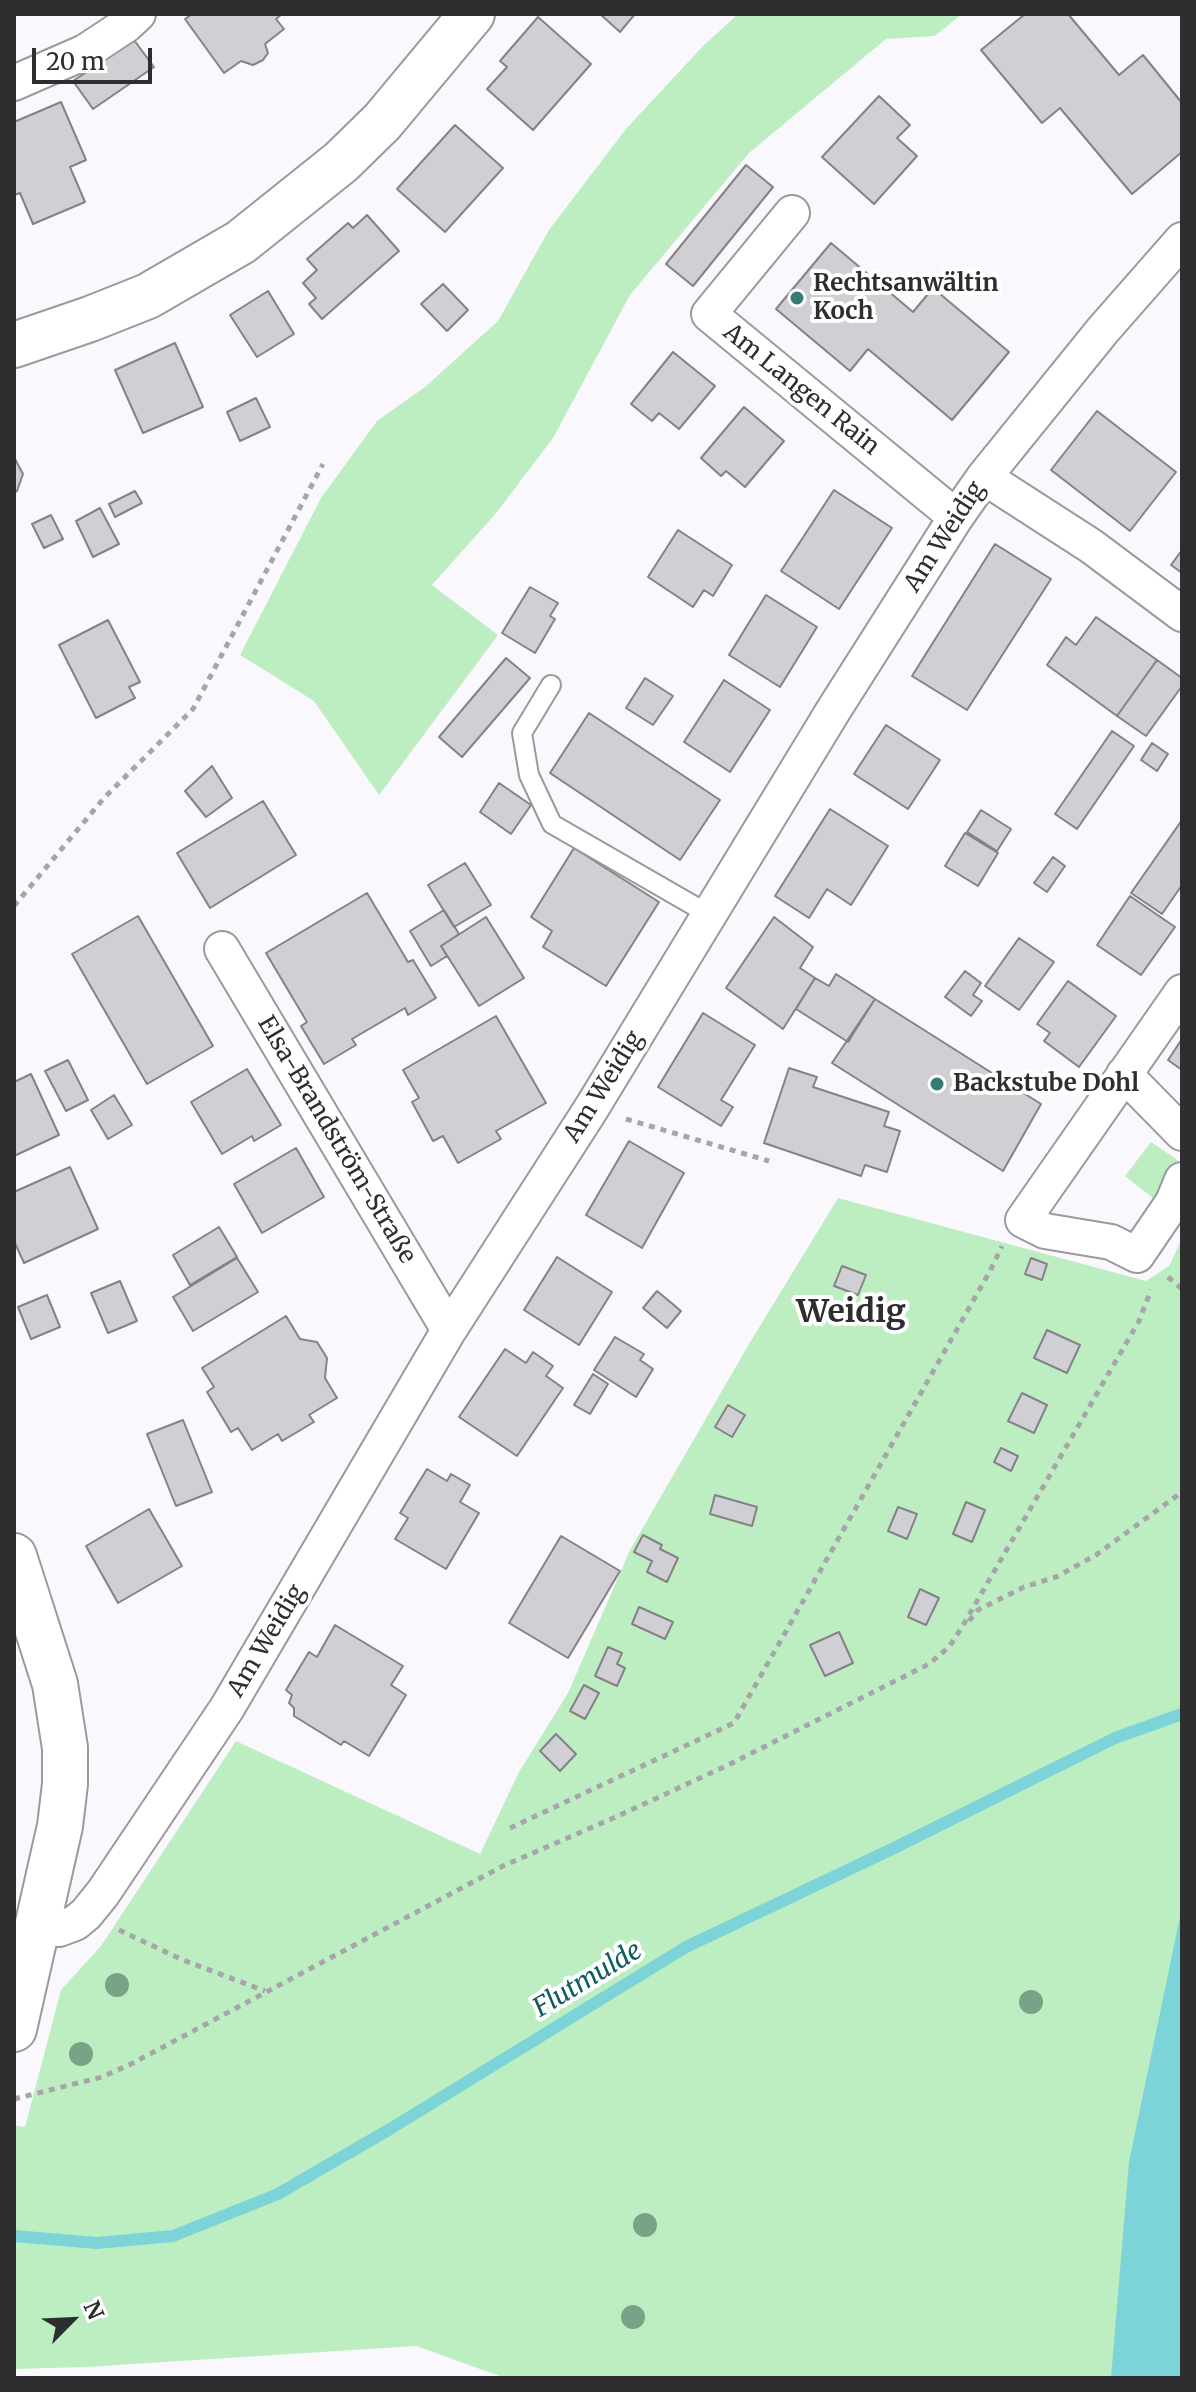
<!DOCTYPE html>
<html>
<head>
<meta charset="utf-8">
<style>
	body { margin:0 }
	#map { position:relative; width:1196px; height:2392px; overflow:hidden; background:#faf8fd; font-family:Merriweather,serif }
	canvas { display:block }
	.frame { position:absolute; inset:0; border:16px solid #2e2d2f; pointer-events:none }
	.north { position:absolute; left:32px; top:2280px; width:80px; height:80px; -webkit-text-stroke:6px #fff; paint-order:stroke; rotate:66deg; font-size:22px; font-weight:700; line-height:32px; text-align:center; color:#2e2d2f }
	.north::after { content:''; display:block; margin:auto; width:28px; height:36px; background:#2e2d2f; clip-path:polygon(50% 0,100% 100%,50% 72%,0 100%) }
	.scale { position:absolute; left:32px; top:48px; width:120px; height:36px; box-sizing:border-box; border:4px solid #2e2d2f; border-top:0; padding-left:10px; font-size:24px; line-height:28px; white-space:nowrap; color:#2e2d2f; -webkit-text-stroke:6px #fff; paint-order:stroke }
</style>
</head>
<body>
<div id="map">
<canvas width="1196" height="2392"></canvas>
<div class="frame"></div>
<div class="north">N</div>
<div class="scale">20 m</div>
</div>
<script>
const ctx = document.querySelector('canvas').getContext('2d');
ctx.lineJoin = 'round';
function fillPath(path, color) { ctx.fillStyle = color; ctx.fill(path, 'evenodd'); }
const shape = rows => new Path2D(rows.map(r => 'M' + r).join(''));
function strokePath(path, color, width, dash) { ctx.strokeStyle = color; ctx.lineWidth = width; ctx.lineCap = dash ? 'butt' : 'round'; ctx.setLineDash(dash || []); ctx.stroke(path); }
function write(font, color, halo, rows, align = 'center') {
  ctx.font = font + ' Merriweather,serif'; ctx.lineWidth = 8; ctx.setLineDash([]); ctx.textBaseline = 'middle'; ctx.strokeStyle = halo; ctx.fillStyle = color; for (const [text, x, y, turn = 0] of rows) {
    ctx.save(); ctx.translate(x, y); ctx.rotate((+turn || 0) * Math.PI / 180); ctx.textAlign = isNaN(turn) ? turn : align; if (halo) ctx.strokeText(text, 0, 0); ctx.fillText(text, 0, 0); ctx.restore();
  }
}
fillPath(shape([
	[738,14,962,14,935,36,886,39,749,153,630,295,553,438,497,512,432,585,498,635,379,795,314,701,240,655,321,498,377,421,425,387,498,321,549,230,626,129,702,47],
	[1151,1142,1179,1161,1154,1199,1125,1176],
	[838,1198,1146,1281,1169,1266,1182,1239,1182,2378,505,2378,416,2346,86,2367,14,2369,14,2125,25,2127,61,1990,101,1946,236,1741,480,1854,519,1772,568,1693,630,1550,749,1344]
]), '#bdeec2');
fillPath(shape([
	[1182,1907,1182,2378,1111,2378,1129,2162]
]), '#7dd4d8');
strokePath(shape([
	[14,2236,97,2243,173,2236,278,2194,390,2129,686,1947,890,1850,1115,1738,1182,1714]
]), '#7dd4d8', 12);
const building = shape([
	[192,14,282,14,276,19,284,29,265,44,268,53,263,60,253,65,241,61,224,73,185,19,192,14],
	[600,14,635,14,620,32,600,14],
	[1025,14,1068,14,1119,75,1143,55,1182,103,1182,152,1132,194,1060,108,1042,123,981,50,1025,14],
	[538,17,591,64,533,130,487,89,507,67,500,61,538,17],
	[134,40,154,67,93,109,73,81,134,40],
	[879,96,910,125,897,138,917,156,874,204,822,157,879,96],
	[61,102,86,160,70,167,85,202,33,224,20,193,14,195,14,122,61,102],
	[455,125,503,168,445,232,397,189,455,125],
	[746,165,773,187,693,286,666,264,746,165],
	[367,215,399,251,322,319,309,304,316,298,303,283,317,270,307,259,348,223,353,228,367,215],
	[831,243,913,312,933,288,1009,352,952,420,868,349,850,371,776,309,831,243],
	[443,284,468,310,447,331,421,304,443,284],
	[268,291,294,334,257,357,230,315,268,291],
	[175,343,203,407,143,433,115,370,175,343],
	[673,352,715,386,679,429,659,413,652,421,631,404,673,352],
	[256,398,270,427,240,441,227,412,256,398],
	[744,407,784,441,745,487,726,471,721,476,701,458,744,407],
	[1097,411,1176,472,1130,531,1051,470,1097,411],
	[14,457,23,474,17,491,14,493,14,457],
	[834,490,892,528,839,609,781,571,834,490],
	[135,491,142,503,115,517,109,504,135,491],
	[100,508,119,544,93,557,76,521,100,508],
	[51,515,63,539,44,548,32,524,51,515],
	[678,530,732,565,713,596,704,590,693,607,648,577,678,530],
	[995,544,1051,579,967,710,912,676,995,544],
	[1182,550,1182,573,1171,565,1182,550],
	[530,587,558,603,550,616,555,619,535,653,502,633,530,587],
	[766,595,817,627,780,687,729,655,766,595],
	[1096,617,1157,660,1117,716,1047,665,1066,637,1076,645,1096,617],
	[108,620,140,682,129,687,135,698,96,718,59,645,108,620],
	[506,658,530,678,462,757,439,737,506,658],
	[1157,660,1182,678,1182,686,1146,736,1117,716,1157,660],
	[645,678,673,696,653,725,626,708,645,678],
	[724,680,770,710,730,772,684,742,724,680],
	[589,713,720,800,680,860,550,773,589,713],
	[886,725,940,760,908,809,854,774,886,725],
	[1112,731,1134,746,1077,829,1055,814,1112,731],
	[1152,743,1168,754,1157,771,1141,760,1152,743],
	[212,766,232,798,206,817,185,791,212,766],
	[499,783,531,805,511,834,480,812,499,783],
	[263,801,296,855,210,908,177,853,263,801],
	[830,809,888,846,851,905,827,889,809,918,775,896,830,809],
	[981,810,1011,829,997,851,967,832,981,810],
	[1182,820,1182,885,1162,914,1131,893,1182,820],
	[965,833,998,853,978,886,945,866,965,833],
	[574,848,659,902,606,986,543,947,552,931,531,917,574,848],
	[1053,857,1065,866,1047,892,1034,883,1053,857],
	[465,863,491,905,454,927,428,885,465,863],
	[367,893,408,962,413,960,436,998,408,1015,405,1008,352,1039,356,1045,324,1064,301,1026,307,1022,266,953,367,893],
	[1130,896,1175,927,1141,975,1097,945,1130,896],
	[444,910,459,934,441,946,447,956,431,966,410,931,444,910],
	[138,916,213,1046,147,1084,72,954,138,916],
	[486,917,524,978,479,1006,441,946,486,917],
	[774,917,813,947,800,968,815,978,783,1029,726,988,774,917],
	[1019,938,1054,962,1019,1010,985,986,1019,938],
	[965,971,981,983,973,995,982,1001,971,1016,945,997,965,971],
	[836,974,875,999,848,1042,796,1009,815,978,829,986,836,974],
	[1068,981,1116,1016,1079,1067,1044,1041,1050,1033,1037,1024,1068,981],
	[875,999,1041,1104,1003,1171,832,1063,875,999],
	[703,1013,755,1045,721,1100,733,1107,721,1126,658,1087,703,1013],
	[496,1016,546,1103,496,1131,501,1139,458,1163,443,1136,433,1141,412,1102,419,1098,403,1070,496,1016],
	[1182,1039,1182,1070,1168,1060,1182,1039],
	[68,1060,88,1100,66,1111,45,1071,68,1060],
	[789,1068,817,1077,813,1087,889,1112,884,1126,900,1131,887,1172,865,1165,861,1176,764,1143,789,1068],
	[247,1069,281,1125,254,1141,252,1136,222,1154,191,1102,247,1069],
	[31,1074,59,1135,14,1156,14,1082,31,1074],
	[114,1095,132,1125,108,1139,91,1110,114,1095],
	[629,1141,684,1173,642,1248,586,1215,629,1141],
	[296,1148,324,1197,262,1233,234,1184,296,1148],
	[70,1167,98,1229,24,1263,14,1241,14,1192,70,1167],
	[219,1227,237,1257,190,1285,173,1255,219,1227],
	[557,1257,612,1292,579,1345,524,1310,557,1257],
	[237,1258,258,1292,193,1331,173,1297,237,1258],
	[1031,1258,1047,1264,1042,1280,1025,1274,1031,1258],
	[842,1266,866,1275,858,1295,834,1286,842,1266],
	[120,1281,137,1321,108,1333,91,1293,120,1281],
	[657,1291,681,1311,667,1328,643,1308,657,1291],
	[47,1295,60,1327,31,1339,18,1307,47,1295],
	[286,1316,300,1339,317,1342,327,1358,325,1378,337,1398,309,1415,314,1422,282,1441,278,1434,252,1450,238,1428,231,1432,207,1392,214,1387,202,1368,286,1316],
	[1047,1330,1080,1345,1067,1373,1034,1358,1047,1330],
	[615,1337,644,1354,640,1360,653,1369,636,1397,594,1370,615,1337],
	[505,1349,526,1363,533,1352,553,1366,546,1376,563,1388,517,1456,459,1417,505,1349],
	[593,1374,608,1384,590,1414,574,1405,593,1374],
	[1022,1393,1047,1405,1034,1433,1008,1421,1022,1393],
	[728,1405,745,1415,732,1437,715,1427,728,1405],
	[183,1420,212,1492,176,1506,147,1434,183,1420],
	[1001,1448,1018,1456,1011,1471,994,1462,1001,1448],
	[427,1469,447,1481,451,1474,470,1485,460,1502,479,1513,446,1569,395,1539,408,1518,400,1513,427,1469],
	[715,1495,757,1507,752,1526,710,1514,715,1495],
	[966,1502,985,1510,972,1542,953,1534,966,1502],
	[898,1507,917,1514,907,1539,888,1531,898,1507],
	[149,1509,182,1566,118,1603,86,1546,149,1509],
	[643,1535,662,1545,660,1549,678,1558,667,1582,647,1572,652,1561,634,1552,643,1535],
	[561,1536,620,1571,568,1658,509,1623,561,1536],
	[920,1589,939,1598,926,1625,908,1617,920,1589],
	[639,1607,673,1622,665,1639,632,1624,639,1607],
	[335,1625,403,1666,391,1685,406,1695,369,1756,344,1741,341,1745,294,1716,294,1708,289,1703,292,1695,286,1690,309,1652,317,1657,335,1625],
	[839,1632,853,1663,825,1676,810,1645,839,1632],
	[608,1647,622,1653,617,1664,625,1668,617,1686,595,1676,608,1647],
	[584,1685,599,1693,585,1719,570,1711,584,1685],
	[556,1734,576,1754,560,1771,540,1751,556,1734]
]);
fillPath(building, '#d0d0d4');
strokePath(building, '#838287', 2);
const lane = shape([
	[551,685,522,733,529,775,552,824,710,915]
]);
const street = shape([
	[14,83,85,52,126,25,138,14],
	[792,213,709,314,956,517],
	[984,477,1091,546,1182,614],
	[222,949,449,1330],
	[1182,992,1023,1220,1045,1231,1111,1242,1137,1255,1173,1202,1182,1180],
	[1124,1074,1182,1133],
	[38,1925,59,1929,75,1923,86,1914,103,1893,227,1708,449,1330,591,1109,833,711,956,517,984,477,1103,330,1182,240]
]);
const secondary = shape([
	[14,345,90,319,148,296,241,242,341,162,382,122,472,14],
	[14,1556,55,1684,65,1748,65,1784,60,1826,14,2029]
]);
strokePath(lane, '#9a999d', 22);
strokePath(street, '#9a999d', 38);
strokePath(secondary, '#9a999d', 48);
strokePath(shape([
	[14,906,104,798,193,709,323,464],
	[626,1119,769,1161],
	[1168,1277,1182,1289],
	[969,1621,978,1610,1024,1587,1056,1577,1096,1555,1182,1492],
	[510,1828,734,1723,990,1271,1002,1246],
	[119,1930,183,1960,265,1991],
	[14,2099,102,2077,133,2063,503,1866,618,1816,726,1766,929,1664,949,1647,962,1627,1139,1321,1151,1290]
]), '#a7a5a9', 5, [6, 6]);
strokePath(lane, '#fff', 18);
strokePath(street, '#fff', 34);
strokePath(secondary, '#fff', 44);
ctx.fillStyle = '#79a386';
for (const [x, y] of [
	[117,1985],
	[1031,2002],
	[81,2054],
	[645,2225],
	[633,2317]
]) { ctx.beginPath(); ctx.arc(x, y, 12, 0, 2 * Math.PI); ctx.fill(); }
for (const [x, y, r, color] of [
	[797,298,8,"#357c75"],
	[937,1084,8,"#357c75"]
]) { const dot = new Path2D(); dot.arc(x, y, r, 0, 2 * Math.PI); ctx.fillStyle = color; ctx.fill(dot); strokePath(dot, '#fff', 3); }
write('bold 24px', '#2e2d2f', '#fff', [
	["Rechtsanwältin",813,284],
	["Koch",813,312],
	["Backstube Dohl",953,1084]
], 'left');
write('24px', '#2e2d2f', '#fff', [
	["Am Langen Rain",801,390,39],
	["Am Weidig",945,537,-57],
	["Am Weidig",604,1087,-58],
	["Elsa-Brandström-Straße",336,1140,59],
	["Am Weidig",267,1641,-59]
]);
write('italic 26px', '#0e5b5e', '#fff', [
	["Flutmulde",588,1980,-31]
]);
write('bold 32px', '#2e2d2f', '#fff', [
	["Weidig",851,1313]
]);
</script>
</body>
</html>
